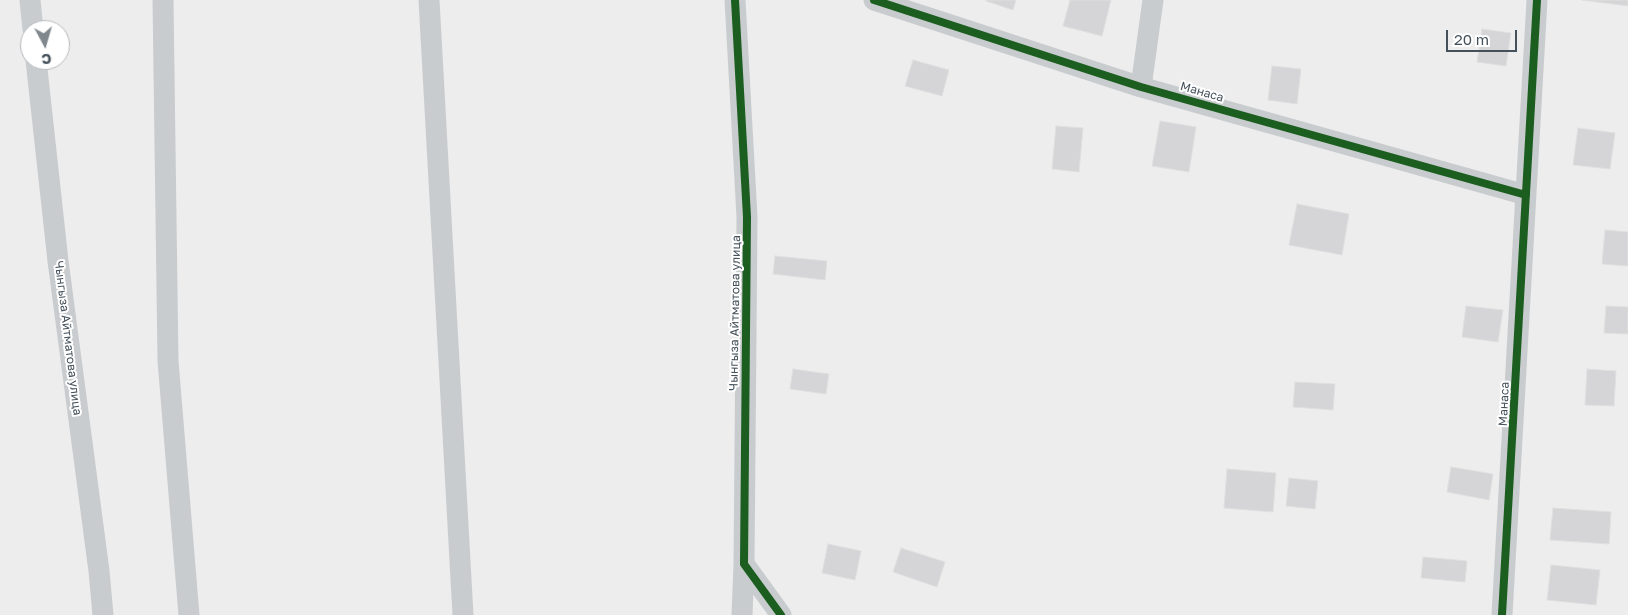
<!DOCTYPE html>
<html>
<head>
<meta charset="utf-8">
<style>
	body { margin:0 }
	#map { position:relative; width:1628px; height:615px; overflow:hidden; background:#eeeded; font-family:"Golos Text",sans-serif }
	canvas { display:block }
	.north { position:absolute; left:20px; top:20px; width:50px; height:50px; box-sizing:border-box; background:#fff; border:1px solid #b4b9bd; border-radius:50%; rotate:174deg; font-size:14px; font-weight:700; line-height:20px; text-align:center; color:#44505a }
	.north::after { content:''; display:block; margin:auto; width:18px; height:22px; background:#80878d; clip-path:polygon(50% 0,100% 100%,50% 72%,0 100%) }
	.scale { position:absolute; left:1446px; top:30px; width:71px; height:22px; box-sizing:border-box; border:2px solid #44505a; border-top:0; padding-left:6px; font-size:15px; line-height:18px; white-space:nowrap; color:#44505a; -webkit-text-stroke:4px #fff; paint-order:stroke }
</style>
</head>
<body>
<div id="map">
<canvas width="1628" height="615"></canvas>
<div class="north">С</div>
<div class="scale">20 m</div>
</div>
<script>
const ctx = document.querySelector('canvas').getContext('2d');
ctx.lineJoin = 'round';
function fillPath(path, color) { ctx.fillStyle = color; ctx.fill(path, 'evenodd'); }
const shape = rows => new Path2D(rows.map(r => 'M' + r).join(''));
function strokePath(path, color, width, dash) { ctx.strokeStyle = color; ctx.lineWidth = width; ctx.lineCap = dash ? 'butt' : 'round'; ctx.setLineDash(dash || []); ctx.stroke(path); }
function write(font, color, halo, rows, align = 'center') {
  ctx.font = font + ' "Golos Text",sans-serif'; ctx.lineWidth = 4; ctx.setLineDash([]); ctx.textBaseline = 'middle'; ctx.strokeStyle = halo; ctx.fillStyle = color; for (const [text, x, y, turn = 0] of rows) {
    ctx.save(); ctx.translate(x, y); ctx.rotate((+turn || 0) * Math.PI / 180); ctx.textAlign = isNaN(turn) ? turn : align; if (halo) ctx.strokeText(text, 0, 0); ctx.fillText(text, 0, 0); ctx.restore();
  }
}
const building = shape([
	[986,0,1016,0,1013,10,986,1,986,0],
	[1070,0,1111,0,1102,36,1063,26,1070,0],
	[1582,0,1628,0,1628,6,1582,0],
	[1482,29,1511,33,1506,66,1477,62,1482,29],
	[913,60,949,70,942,96,905,86,913,60],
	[1272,66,1301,69,1297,104,1268,100,1272,66],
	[1160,121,1196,127,1189,172,1152,166,1160,121],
	[1056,126,1083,128,1079,172,1052,169,1056,126],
	[1578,128,1615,133,1610,169,1573,165,1578,128],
	[1297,204,1349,214,1342,255,1289,245,1297,204],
	[1605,230,1628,232,1628,266,1602,264,1605,230],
	[775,256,827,261,825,280,773,274,775,256],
	[1466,306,1503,310,1498,342,1462,337,1466,306],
	[1606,306,1628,307,1628,334,1604,333,1606,306],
	[793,369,829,374,826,394,790,389,793,369],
	[1587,369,1616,371,1614,406,1585,405,1587,369],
	[1295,382,1335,384,1333,410,1293,407,1295,382],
	[1451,467,1493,474,1489,500,1447,492,1451,467],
	[1227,469,1276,473,1273,512,1224,508,1227,469],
	[1289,478,1318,481,1315,509,1286,506,1289,478],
	[1553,508,1611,512,1609,544,1550,540,1553,508],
	[828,544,861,551,855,580,822,573,828,544],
	[901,548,945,562,937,587,893,572,901,548],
	[1423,557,1467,561,1465,582,1421,578,1423,557],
	[1551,565,1600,570,1596,605,1547,600,1551,565]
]);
fillPath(building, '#d5d5d7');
strokePath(building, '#dfdfe0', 1);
strokePath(shape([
	[30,0,33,30],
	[163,0,168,361,189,615],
	[429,0,463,615],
	[735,0,747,217,744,564,781,615],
	[874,0,1141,87,1526,195],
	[36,60,58,261,99,571,103,615],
	[1141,87,1153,0],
	[742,615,744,564],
	[1502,615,1537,0]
]), '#c9ccce', 21);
strokePath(shape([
	[735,0,747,217,744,564,781,615],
	[874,0,1141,87,1526,195],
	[1502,615,1537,0]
]), '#1b5e20', 8);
write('12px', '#44505a', '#fff', [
	["Манаса",1202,92,16],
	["Чынгыза Айтматова улица",735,313,-89],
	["Чынгыза Айтматова улица",68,338,83],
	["Манаса",1504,404,-87]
]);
</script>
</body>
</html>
